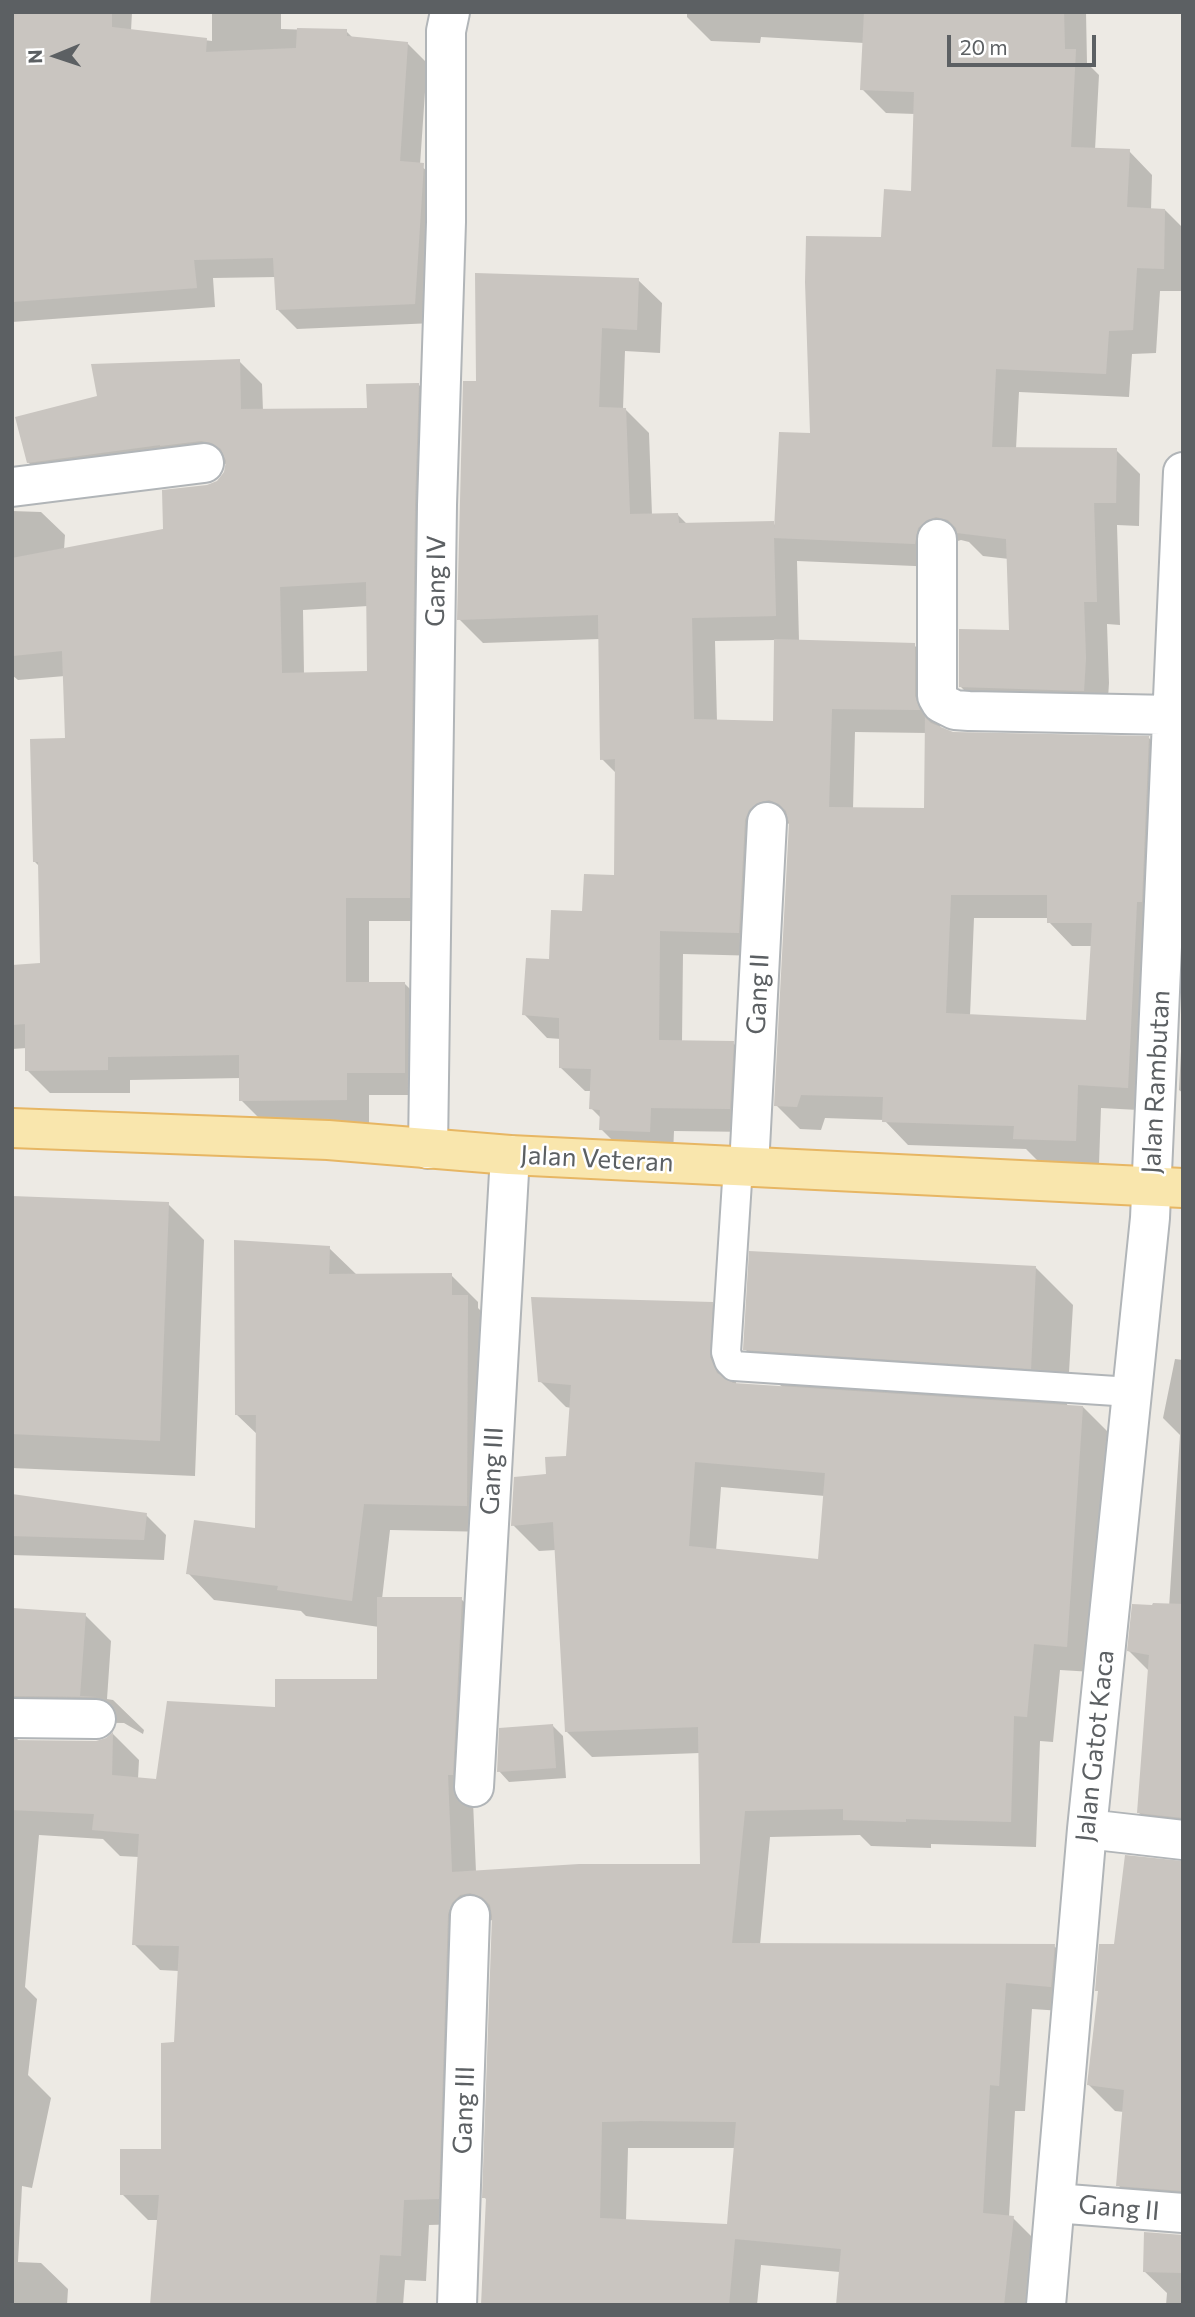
<!DOCTYPE html>
<html>
<head>
<meta charset="utf-8">
<style>
	body { margin:0 }
	#map { position:relative; width:1195px; height:2317px; overflow:hidden; background:#edeae4; font-family:Commissioner,sans-serif }
	canvas { display:block }
	.frame { position:absolute; inset:0; border:14px solid #5c6063; pointer-events:none }
	.north { position:absolute; left:21px; top:21px; width:70px; height:70px; -webkit-text-stroke:5px #fff; paint-order:stroke; rotate:268deg; font-size:19px; font-weight:700; line-height:28px; text-align:center; color:#5c6063 }
	.north::after { content:''; display:block; margin:auto; width:24px; height:32px; background:#5c6063; clip-path:polygon(50% 0,100% 100%,50% 72%,0 100%) }
	.scale { position:absolute; left:947px; top:35px; width:149px; height:32px; box-sizing:border-box; border:4px solid #5c6063; border-top:0; padding-left:9px; font-size:21px; line-height:24px; white-space:nowrap; color:#5c6063; -webkit-text-stroke:5px #fff; paint-order:stroke }
</style>
</head>
<body>
<div id="map">
<canvas width="1195" height="2317"></canvas>
<div class="frame"></div>
<div class="north">N</div>
<div class="scale">20 m</div>
</div>
<script>
const ctx = document.querySelector('canvas').getContext('2d');
ctx.lineJoin = 'round';
function fillPath(path, color) { ctx.fillStyle = color; ctx.fill(path, 'evenodd'); }
const shape = rows => new Path2D(rows.map(r => 'M' + r).join(''));
function strokePath(path, color, width, dash) { ctx.strokeStyle = color; ctx.lineWidth = width; ctx.lineCap = dash ? 'butt' : 'round'; ctx.setLineDash(dash || []); ctx.stroke(path); }
function write(font, color, halo, rows, align = 'center') {
  ctx.font = font + ' Commissioner,sans-serif'; ctx.lineWidth = 5; ctx.setLineDash([]); ctx.textBaseline = 'middle'; ctx.strokeStyle = halo; ctx.fillStyle = color; for (const [text, x, y, turn = 0] of rows) {
    ctx.save(); ctx.translate(x, y); ctx.rotate((+turn || 0) * Math.PI / 180); ctx.textAlign = isNaN(turn) ? turn : align; if (halo) ctx.strokeText(text, 0, 0); ctx.fillText(text, 0, 0); ctx.restore();
  }
}
fillPath(shape([
	[12,12,132,12,131,31,212,41,212,12,281,12,281,29,346,31,354,39,407,43,427,63,420,165,442,184,434,323,297,329,278,310,276,277,213,278,215,307,12,322],
	[687,12,1086,12,1087,63,1099,75,1095,150,1129,151,1152,175,1151,210,1165,210,1183,228,1183,291,1160,291,1156,353,1132,354,1129,397,1019,392,1016,449,1116,450,1140,474,1139,526,1117,525,1120,625,1107,624,1109,683,1107,714,984,710,961,687,1011,631,1009,559,983,556,969,542,961,540,951,543,938,567,797,561,799,641,914,645,938,669,938,721,941,728,953,734,1149,738,1172,762,1157,1111,1101,1108,1099,1164,1039,1162,1026,1149,908,1145,884,1120,825,1118,821,1130,800,1129,776,1105,791,823,780,826,762,956,683,954,682,1042,733,1043,757,1067,753,1132,674,1131,673,1155,625,1153,601,1129,602,1119,591,1108,592,1091,585,1091,561,1068,561,1039,547,1038,524,1014,550,961,583,913,616,877,617,774,602,759,600,639,483,643,459,619,477,382,638,280,662,303,660,353,625,351,623,409,625,409,649,433,652,515,678,515,688,525,773,523,776,526,812,435,883,239,913,193,915,114,886,113,862,89,864,43,761,37,760,43,711,41,687,17],
	[776,640,775,723,717,722,715,641],
	[855,732,927,733,926,809,853,809],
	[974,918,1049,918,1049,922,1072,946,1092,946,1088,1022,970,1016],
	[239,361,262,384,263,411,369,410,418,384,442,408,432,921,369,921,369,983,404,983,428,1007,428,1095,369,1095,369,1123,264,1123,241,1100,241,1078,130,1080,130,1093,50,1093,27,1070,27,1048,12,1049,12,967,42,965,40,867,35,862,67,740,65,676,18,680,12,675,12,511,41,512,65,535,64,550,165,531,207,486,218,482,225,473,227,464,52,486,28,462],
	[368,606,369,673,304,674,303,610],
	[1183,1012,1183,1093,1179,1090],
	[12,1198,168,1204,204,1240,195,1476,12,1468],
	[329,1248,357,1275,451,1275,478,1302,478,1308,494,1324,493,1532,390,1530,382,1599,461,1599,488,1625,473,1801,476,1872,702,1866,700,1753,592,1757,566,1731,556,1550,539,1551,513,1525,548,1476,568,1457,571,1408,566,1407,540,1381,712,1303,738,1329,736,1385,783,1388,745,1349,1036,1268,1073,1305,1067,1406,1083,1407,1109,1433,1093,1672,1060,1670,1053,1742,1040,1741,1036,1847,931,1844,931,1848,871,1846,860,1835,770,1837,760,1945,1054,1946,1081,1972,1077,2012,1032,2009,1025,2111,1015,2111,1009,2217,1013,2218,1039,2244,1032,2305,838,2305,840,2272,761,2265,757,2305,482,2305,488,2201,484,2197,493,1920,487,1921,464,2224,429,2225,426,2281,405,2280,403,2305,152,2305,159,2220,148,2220,122,2194,163,2151,176,2044,179,1971,160,1970,134,1944,139,1857,120,1856,103,1839,39,1835,25,1987,37,1999,28,2075,51,2098,32,2188,22,2186,18,2262,41,2263,68,2289,67,2305,12,2305,12,1610,85,1615,111,1641,107,1699,113,1700,144,1730,143,1734,124,1723,39,1722,19,1734,17,1742,96,1743,107,1740,113,1734,139,1760,138,1779,157,1781,276,1709,379,1681,379,1627,306,1616,301,1611,214,1600,188,1573,256,1530,258,1435,236,1414],
	[721,1487,825,1496,820,1561,716,1551],
	[628,2148,736,2148,729,2226,626,2221],
	[1175,1359,1183,1360,1183,1840,1165,1838,1138,1812,1149,1671,1129,1651,1169,1608,1180,1435,1163,1418],
	[12,1496,146,1515,166,1535,164,1560,12,1555],
	[553,1726,563,1736,566,1778,509,1782,499,1771],
	[1183,1863,1183,2214,1144,2211,1118,2185,1124,2112,1115,2111,1089,2085,1100,1993,1097,1990,1115,1946],
	[1183,2236,1183,2305,1166,2305,1167,2293,1144,2271]
]), '#0003');
fillPath(shape([
	[12,12,112,12,112,27,207,38,206,52,296,48,297,28,347,29,347,36,408,42,400,161,424,163,415,304,276,310,273,258,194,260,197,288,12,302],
	[864,12,1064,12,1065,49,1076,49,1071,147,1130,149,1127,207,1165,209,1164,269,1137,268,1133,330,1109,331,1106,374,996,369,992,447,1117,448,1116,503,1094,503,1097,602,1084,602,1086,658,1084,691,959,687,959,629,1009,630,1006,539,957,533,956,528,948,520,936,517,927,520,918,528,915,544,774,538,776,616,692,618,694,719,773,721,774,639,915,643,915,696,920,710,832,709,829,807,924,808,925,717,931,723,953,732,1149,736,1142,902,1137,902,1128,1088,1078,1085,1076,1141,1013,1139,1014,1126,882,1122,883,1097,801,1095,797,1107,774,1106,789,823,786,811,779,804,769,800,757,803,749,810,745,820,739,933,660,931,659,1040,734,1041,730,1109,651,1108,650,1132,599,1130,600,1110,589,1109,591,1069,559,1068,559,1018,522,1015,526,958,549,959,551,910,582,911,584,874,614,875,615,759,600,760,598,615,457,620,463,381,476,381,475,273,639,278,637,330,602,328,599,407,626,408,630,514,678,513,679,523,774,521,774,530,779,432,810,433,805,282,806,236,881,237,884,189,911,191,914,92,860,90],
	[951,895,1047,895,1047,923,1092,923,1086,1020,946,1013],
	[240,359,241,409,367,408,366,384,419,383,415,504,410,898,346,898,346,982,405,982,405,1073,347,1073,347,1100,239,1101,239,1055,108,1057,108,1070,25,1071,25,1024,12,1025,12,965,40,963,38,862,33,862,30,739,65,738,62,651,12,656,12,558,163,529,162,490,207,485,217,481,224,472,226,461,221,449,212,443,201,441,160,446,160,445,27,463,15,417,97,396,91,364],
	[366,582,367,671,282,673,280,587],
	[12,1196,169,1202,160,1441,12,1434],
	[234,1240,330,1246,329,1274,452,1273,452,1295,468,1295,467,1506,364,1504,352,1601,277,1590,278,1586,186,1574,194,1520,255,1528,256,1415,235,1415],
	[749,1251,1036,1266,1031,1369,743,1350],
	[531,1297,713,1302,710,1357,717,1373,733,1383,1083,1406,1067,1647,1034,1644,1027,1717,1014,1716,1011,1822,906,1819,906,1822,843,1820,843,1809,745,1811,732,1943,1055,1944,1051,1987,1006,1983,999,2086,990,2085,983,2213,1014,2216,1004,2305,836,2305,841,2249,735,2239,729,2305,481,2305,486,2198,482,2198,492,1916,490,1905,482,1897,470,1893,460,1895,452,1903,448,1914,439,2199,404,2200,401,2256,380,2255,376,2305,150,2305,159,2195,120,2195,120,2149,161,2149,161,2043,174,2042,179,1946,132,1945,139,1834,92,1830,94,1814,12,1810,12,1740,96,1741,106,1738,113,1732,112,1775,156,1779,167,1701,275,1707,275,1679,377,1679,377,1597,462,1597,453,1775,448,1775,452,1872,579,1864,700,1864,698,1727,565,1732,553,1522,511,1526,514,1477,546,1474,545,1457,566,1456,571,1385,538,1382],
	[695,1462,825,1473,818,1559,689,1546],
	[641,2121,736,2122,727,2224,600,2218,602,2122],
	[12,1494,147,1513,144,1540,12,1536],
	[1153,1603,1183,1604,1183,1818,1137,1813,1149,1655,1127,1651,1132,1604,1152,1605],
	[12,1608,86,1613,80,1696,96,1697,12,1696],
	[553,1724,556,1768,497,1772,499,1728],
	[1125,1855,1183,1861,1183,2191,1116,2186,1124,2090,1087,2085,1098,1991,1095,1991,1099,1944,1114,1944],
	[1144,2232,1183,2235,1183,2273,1143,2272]
]), '#c9c5c0');
const lane = shape([
	[738,1166,726,1352,729,1361,734,1366,1131,1392]
]);
const street = shape([
	[12,487,204,463],
	[937,539,937,696,941,703,955,710,969,711,1173,715],
	[428,1149,437,505,446,222,446,31,450,12],
	[749,1167,767,822],
	[12,1718,96,1719],
	[474,1787,510,1155],
	[1087,1829,1183,1840],
	[1055,2203,1183,2213],
	[457,2305,470,1915],
	[1046,2305,1087,1829,1150,1218,1183,472]
]);
const primary = shape([
	[12,1128,328,1140,510,1155,1183,1188]
]);
strokePath(lane, '#b1b5b8', 32);
strokePath(street, '#b1b5b8', 42);
strokePath(primary, '#e7b663', 42);
strokePath(lane, '#fff', 28);
strokePath(street, '#fff', 38);
strokePath(primary, '#f9e6ad', 38);
write('26px', '#5c6063', '#fff', [
	["Gang IV",436,581,-89],
	["Gang II",758,994,-87],
	["Jalan Rambutan",1156,1082,-87],
	["Jalan Veteran",597,1159,3],
	["Gang III",492,1471,-87],
	["Jalan Gatot Kaca",1095,1746,-84],
	["Gang III",464,2110,-88],
	["Gang II",1119,2208,5]
]);
</script>
</body>
</html>
